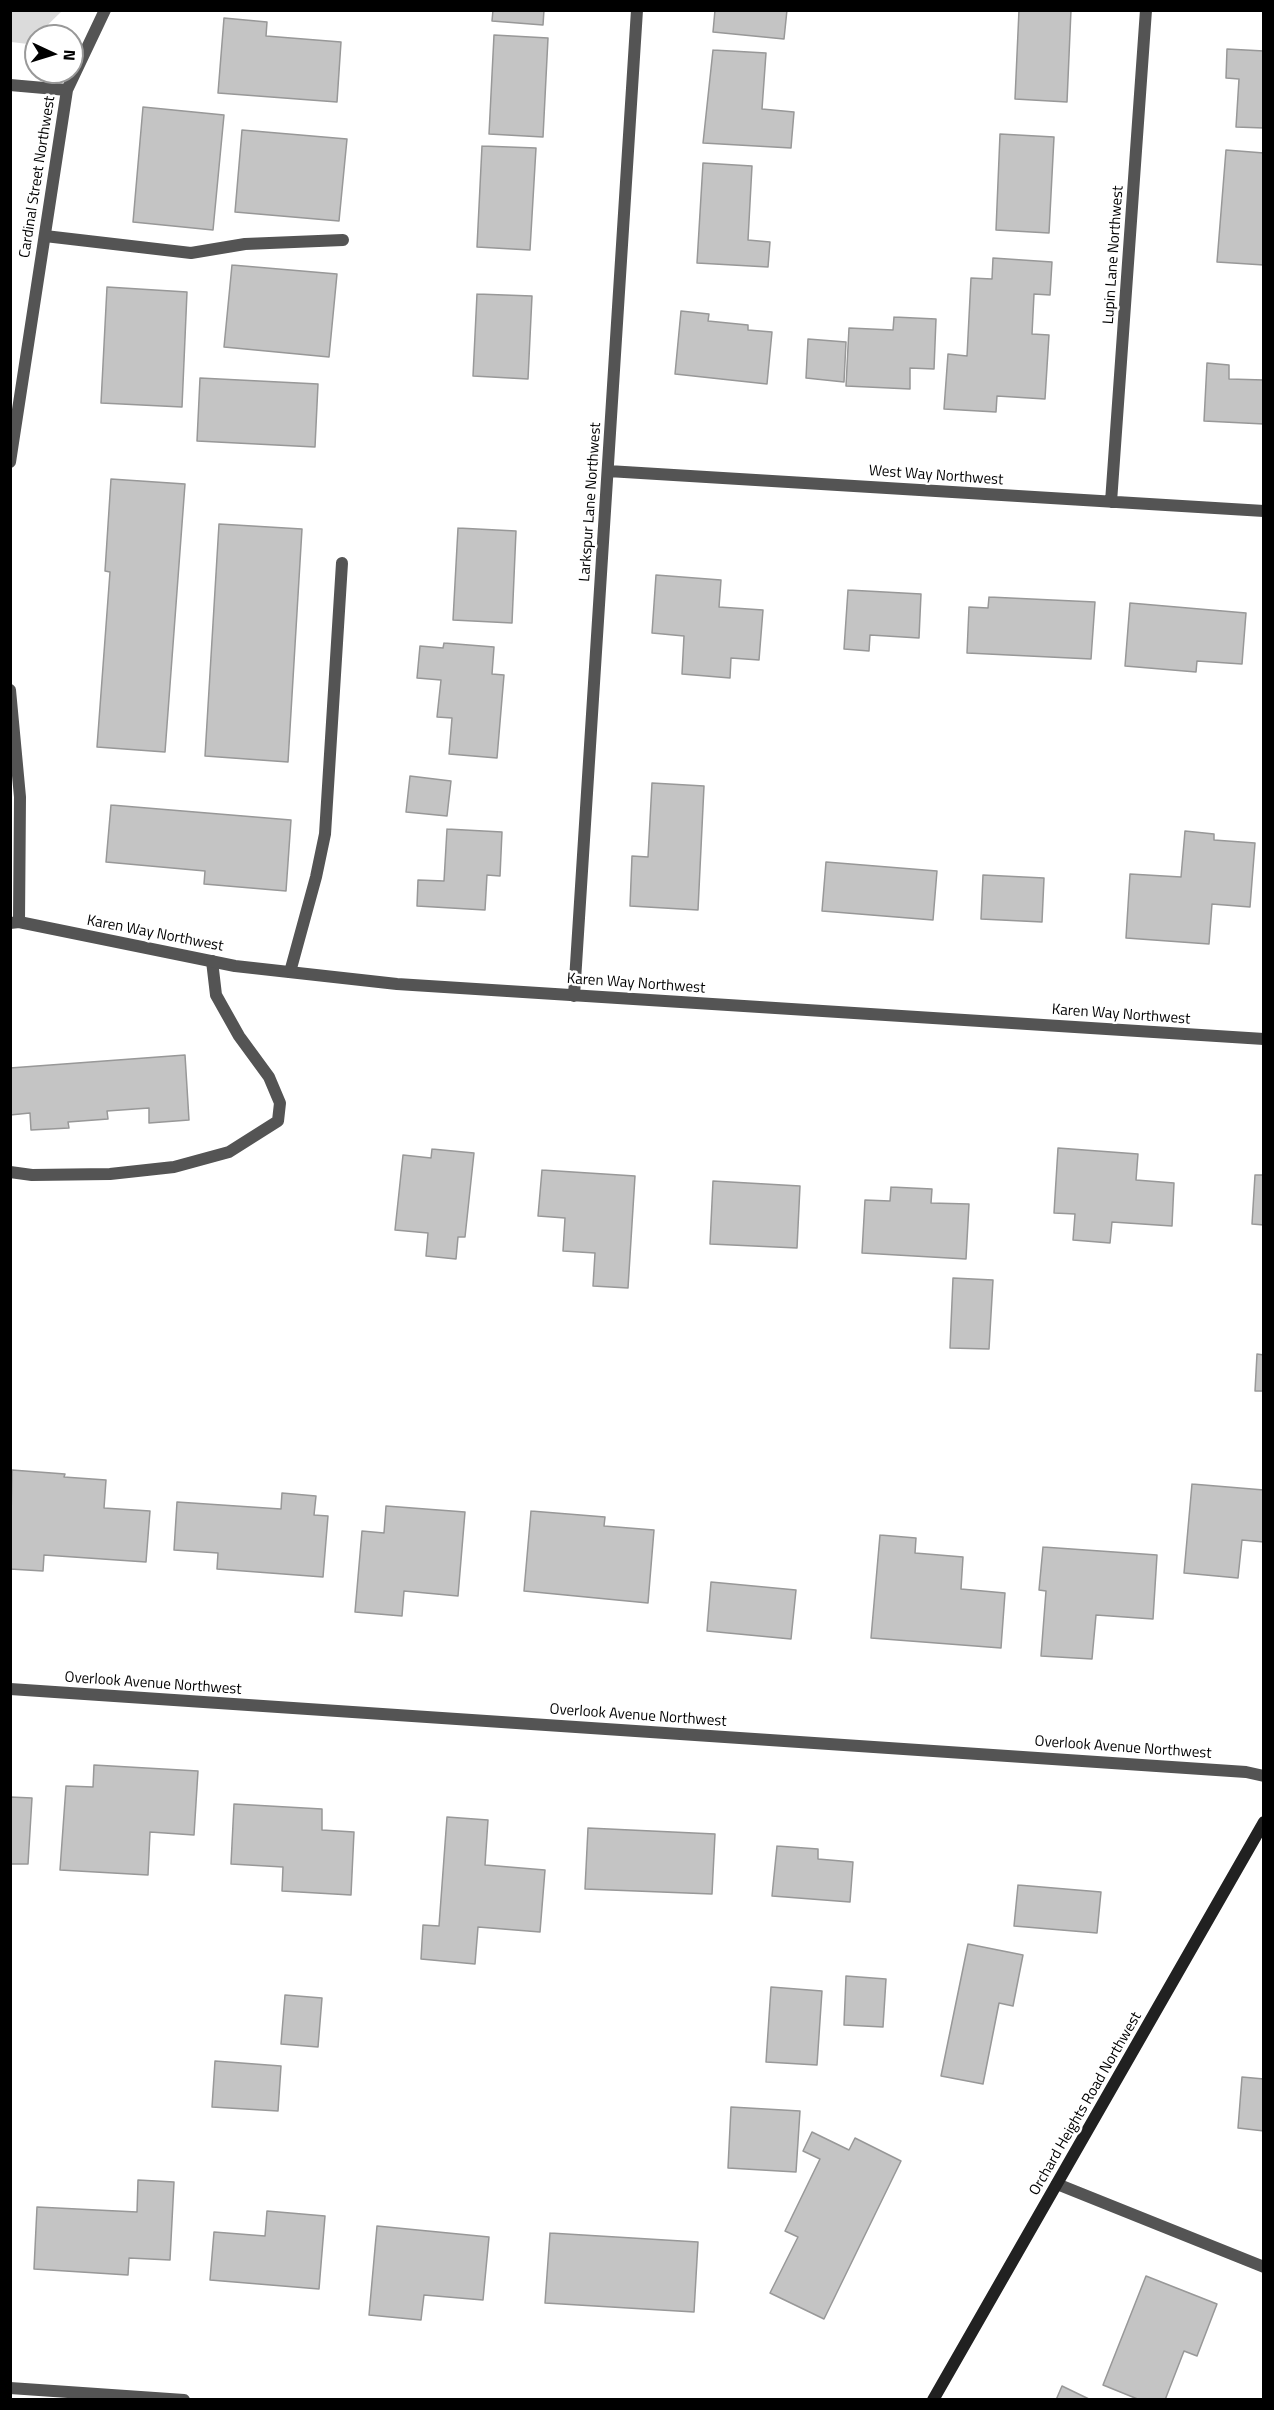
<!DOCTYPE html>
<html>
<head>
<meta charset="utf-8">
<style>
	body { margin:0 }
	#map { position:relative; width:1274px; height:2410px; overflow:hidden; background:#fff; font-family:"Titillium Web",sans-serif }
	canvas { display:block }
	.frame { position:absolute; inset:0; border:12px solid #000; pointer-events:none }
	.north { position:absolute; left:24px; top:24px; width:60px; height:60px; box-sizing:border-box; background:#fff; border:2px solid #999; border-radius:50%; rotate:94deg; font-size:16px; font-weight:700; line-height:24px; text-align:center; color:#000 }
	.north::after { content:''; display:block; margin:auto; width:21px; height:27px; background:#000; clip-path:polygon(50% 0,100% 100%,50% 72%,0 100%) }
</style>
</head>
<body>
<div id="map">
<canvas width="1274" height="2410"></canvas>
<div class="frame"></div>
<div class="north">N</div>
</div>
<script>
const ctx = document.querySelector('canvas').getContext('2d');
ctx.lineJoin = 'round';
function fillPath(path, color) { ctx.fillStyle = color; ctx.fill(path, 'evenodd'); }
const shape = rows => new Path2D(rows.map(r => 'M' + r).join(''));
function strokePath(path, color, width, dash) { ctx.strokeStyle = color; ctx.lineWidth = width; ctx.lineCap = dash ? 'butt' : 'round'; ctx.setLineDash(dash || []); ctx.stroke(path); }
function write(font, color, halo, rows, align = 'center') {
  ctx.font = font + ' "Titillium Web",sans-serif'; ctx.lineWidth = 5; ctx.setLineDash([]); ctx.textBaseline = 'middle'; ctx.strokeStyle = halo; ctx.fillStyle = color; for (const [text, x, y, turn = 0] of rows) {
    ctx.save(); ctx.translate(x, y); ctx.rotate((+turn || 0) * Math.PI / 180); ctx.textAlign = isNaN(turn) ? turn : align; if (halo) ctx.strokeText(text, 0, 0); ctx.fillText(text, 0, 0); ctx.restore();
  }
}
fillPath(shape([
	[10,11,11,10,62,11,28,44,11,42]
]), '#dbdbdb');
const building = shape([
	[493,10,544,10,543,25,492,21,493,10],
	[715,10,787,10,784,39,713,32,715,10],
	[1019,10,1071,10,1067,102,1015,99,1019,10],
	[224,18,267,22,266,36,341,42,337,102,218,93,224,18],
	[494,35,548,38,543,137,489,134,494,35],
	[1227,49,1264,51,1264,128,1236,127,1239,79,1226,78,1227,49],
	[713,50,766,53,762,109,794,112,791,148,703,143,713,50],
	[143,107,224,115,213,230,133,222,143,107],
	[242,130,347,139,339,221,235,212,242,130],
	[1000,134,1054,137,1049,233,996,230,1000,134],
	[482,146,536,148,530,250,477,247,482,146],
	[1226,150,1264,153,1264,265,1217,262,1226,150],
	[703,163,752,166,748,240,770,242,768,267,697,263,703,163],
	[993,258,1052,262,1050,295,1034,294,1032,334,1049,335,1045,399,997,396,996,412,944,409,948,354,967,356,971,278,992,279,993,258],
	[232,265,337,274,329,357,224,347,232,265],
	[107,287,187,292,182,407,101,403,107,287],
	[477,294,532,296,528,379,473,376,477,294],
	[681,311,709,314,708,321,748,325,748,330,772,332,767,384,675,374,681,311],
	[894,317,936,319,934,369,910,368,910,389,846,386,849,328,893,330,894,317],
	[808,339,846,342,844,382,806,378,808,339],
	[1207,363,1229,365,1229,379,1264,380,1264,424,1204,421,1207,363],
	[200,378,318,384,315,447,197,441,200,378],
	[111,479,185,484,165,752,97,747,110,572,105,571,111,479],
	[219,524,302,529,288,762,205,756,219,524],
	[458,528,516,531,512,623,453,620,458,528],
	[656,575,721,580,719,607,763,610,759,660,731,658,730,678,682,674,684,636,652,633,656,575],
	[848,590,921,594,919,638,870,635,869,651,844,649,848,590],
	[989,597,1095,602,1091,659,967,653,969,607,988,608,989,597],
	[1130,603,1246,613,1242,664,1197,661,1196,672,1125,666,1130,603],
	[444,643,494,647,492,674,504,675,497,758,449,754,452,718,437,717,441,680,417,678,420,646,443,648,444,643],
	[410,776,451,781,447,816,406,812,410,776],
	[652,783,704,786,698,910,630,906,632,856,648,857,652,783],
	[111,805,291,820,286,891,204,884,205,871,106,862,111,805],
	[447,829,502,832,500,876,487,875,485,910,417,906,418,880,444,881,447,829],
	[1185,831,1214,834,1214,840,1255,843,1250,907,1212,904,1209,944,1126,938,1130,874,1181,877,1185,831],
	[826,862,937,871,933,920,822,911,826,862],
	[983,875,1044,878,1042,922,981,919,983,875],
	[185,1055,189,1120,149,1123,149,1108,107,1111,108,1119,68,1122,69,1128,31,1130,30,1113,10,1115,10,1068,185,1055],
	[1058,1148,1138,1154,1136,1180,1174,1183,1172,1226,1112,1222,1110,1243,1073,1240,1075,1214,1054,1213,1058,1148],
	[432,1149,474,1153,465,1237,458,1237,456,1259,426,1256,428,1233,395,1230,403,1155,431,1158,432,1149],
	[542,1170,635,1176,628,1288,593,1286,595,1253,563,1251,565,1218,538,1216,542,1170],
	[1255,1175,1264,1175,1264,1225,1252,1224,1255,1175],
	[713,1181,800,1186,797,1248,710,1244,713,1181],
	[891,1187,932,1189,931,1203,969,1204,966,1259,862,1253,865,1200,890,1201,891,1187],
	[953,1278,993,1280,989,1349,950,1348,953,1278],
	[1257,1354,1264,1355,1264,1391,1255,1391,1257,1354],
	[12,1470,65,1474,64,1477,106,1480,104,1508,150,1511,146,1562,44,1555,43,1571,10,1569,12,1470],
	[1192,1484,1264,1490,1264,1542,1242,1540,1238,1578,1184,1573,1192,1484],
	[282,1493,316,1496,314,1515,328,1516,323,1577,217,1569,218,1553,174,1550,177,1502,281,1509,282,1493],
	[386,1506,465,1512,458,1596,404,1591,402,1616,355,1612,362,1531,384,1533,386,1506],
	[531,1511,605,1517,604,1526,654,1530,648,1603,524,1591,531,1511],
	[880,1535,916,1538,915,1553,963,1557,961,1589,1005,1593,1001,1648,871,1638,880,1535],
	[1043,1547,1157,1555,1153,1619,1096,1615,1092,1659,1041,1656,1046,1591,1039,1590,1043,1547],
	[711,1582,796,1590,791,1639,707,1631,711,1582],
	[94,1765,198,1771,194,1835,150,1832,148,1875,60,1870,66,1786,93,1787,94,1765],
	[10,1797,32,1798,28,1864,10,1864,10,1797],
	[234,1804,322,1809,322,1830,354,1832,351,1895,282,1891,283,1867,231,1864,234,1804],
	[447,1817,488,1820,485,1865,545,1870,540,1932,478,1927,475,1964,421,1959,423,1925,439,1926,447,1817],
	[588,1828,715,1834,712,1894,585,1889,588,1828],
	[777,1846,818,1849,818,1859,853,1862,850,1902,772,1896,777,1846],
	[1018,1885,1101,1892,1097,1933,1014,1926,1018,1885],
	[968,1944,1023,1955,1013,2006,999,2003,983,2084,941,2076,968,1944],
	[846,1976,886,1979,883,2027,844,2025,846,1976],
	[771,1987,822,1991,817,2065,766,2062,771,1987],
	[285,1995,322,1998,318,2047,281,2044,285,1995],
	[215,2061,281,2066,278,2111,212,2107,215,2061],
	[1242,2077,1264,2079,1264,2131,1238,2128,1242,2077],
	[731,2107,800,2111,796,2172,728,2168,731,2107],
	[812,2132,849,2150,855,2138,901,2161,824,2319,770,2293,798,2237,785,2231,820,2159,803,2151,812,2132],
	[138,2180,174,2182,170,2260,129,2258,128,2275,34,2269,37,2207,137,2212,138,2180],
	[267,2211,325,2216,319,2289,210,2280,214,2232,265,2236,267,2211],
	[377,2226,489,2237,483,2300,424,2295,421,2320,369,2315,377,2226],
	[550,2233,698,2242,694,2312,545,2303,550,2233],
	[1146,2276,1217,2304,1197,2356,1184,2351,1165,2400,1140,2400,1103,2385,1146,2276],
	[1062,2386,1091,2400,1056,2400,1062,2386]
]);
fillPath(building, '#c4c4c4');
strokePath(building, '#989898', 1.5);
strokePath(shape([
	[45,236,191,253,245,244,343,240],
	[290,972,316,877,325,834,342,563],
	[10,1172,32,1175,110,1174,174,1167,229,1152,278,1121,280,1103,269,1077,239,1036,216,995,212,961]
]), '#545454', 12);
strokePath(shape([
	[10,85,67,90],
	[10,462,67,90,105,10],
	[608,471,1264,511],
	[1111,502,1146,10],
	[10,690,20,797,19,922],
	[10,923,19,922,235,966,397,984,1264,1039],
	[574,996,637,10],
	[10,1689,1246,1772,1264,1776],
	[1057,2184,1264,2267],
	[10,2388,184,2400]
]), '#545454', 12);
strokePath(shape([
	[933,2400,1264,1822]
]), '#212121', 12);
write('15px', '#000', '#fff', [
	["Cardinal Street Northwest",38,177,-81],
	["Lupin Lane Northwest",1114,255,-86],
	["West Way Northwest",936,476,4],
	["Larkspur Lane Northwest",591,502,-86],
	["Karen Way Northwest",155,934,11],
	["Karen Way Northwest",636,984,4],
	["Karen Way Northwest",1121,1015,4],
	["Overlook Avenue Northwest",153,1684,4],
	["Overlook Avenue Northwest",638,1716,4],
	["Overlook Avenue Northwest",1123,1748,4],
	["Orchard Heights Road Northwest",1086,2104,-60]
]);
</script>
</body>
</html>
